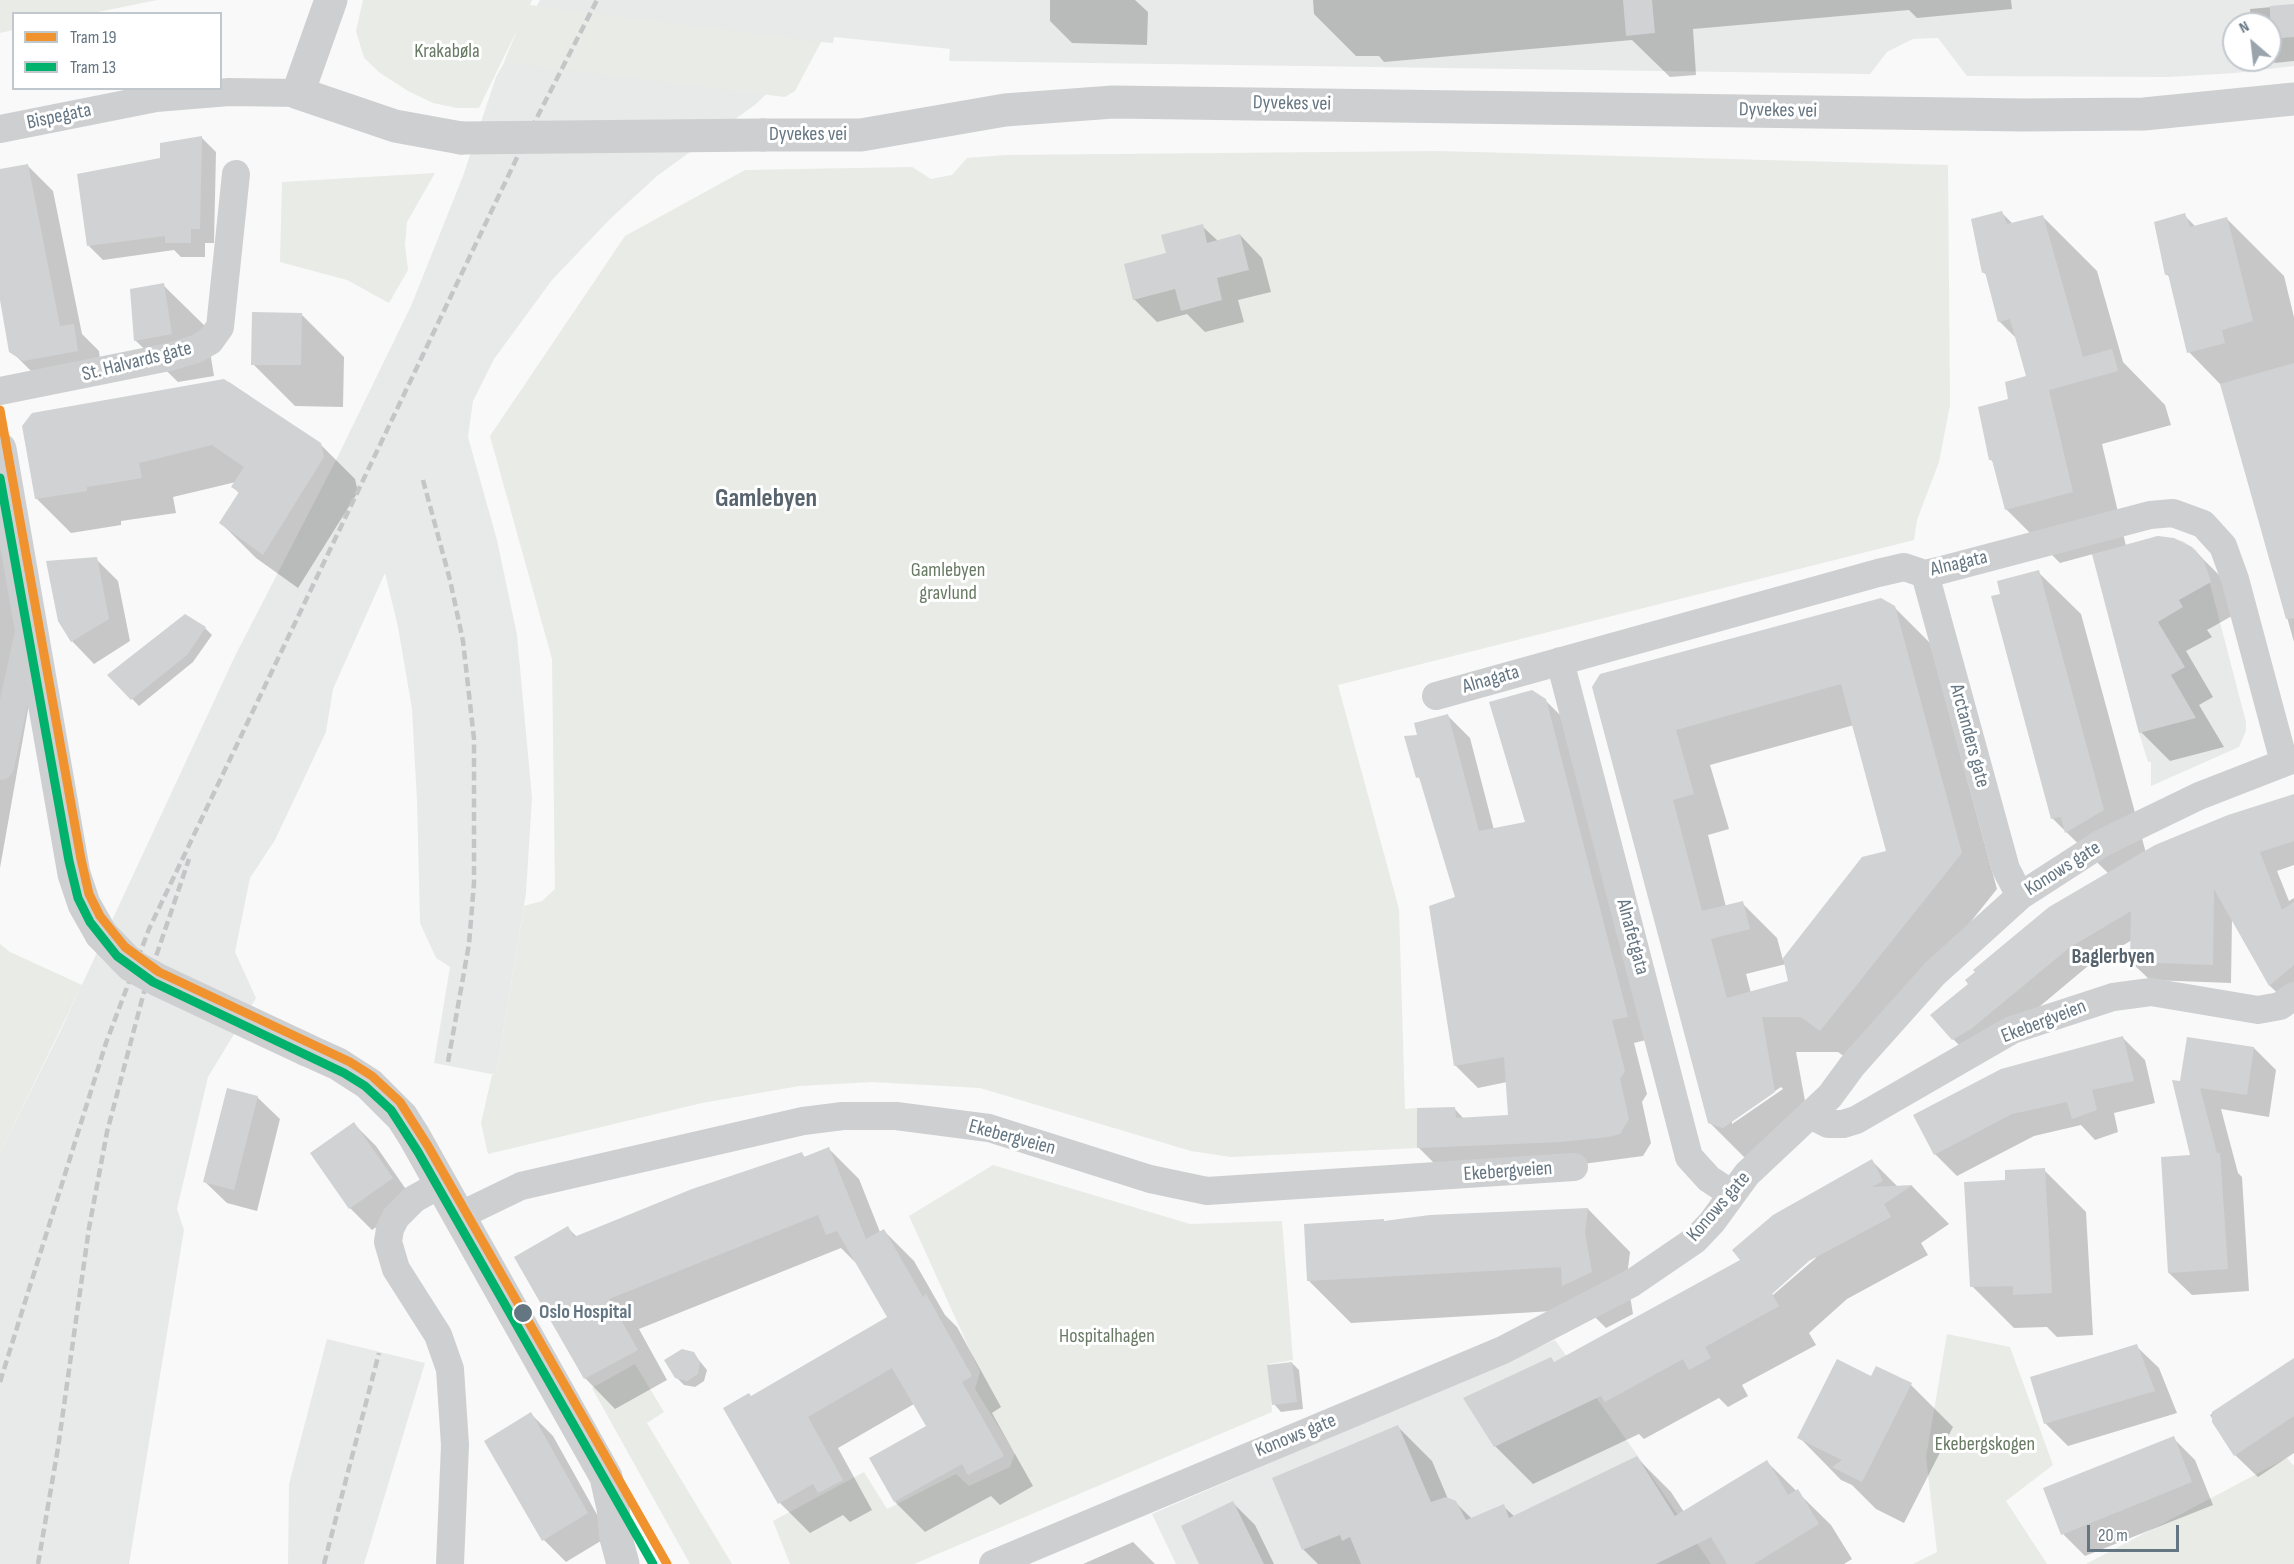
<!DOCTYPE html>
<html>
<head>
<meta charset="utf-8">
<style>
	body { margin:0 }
	#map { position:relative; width:2294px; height:1564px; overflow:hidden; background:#f9f9f9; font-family:"Sofia Sans Condensed",sans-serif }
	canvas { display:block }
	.legend { position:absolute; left:12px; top:12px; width:210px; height:78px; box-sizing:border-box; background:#fff; border:2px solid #c1c8cd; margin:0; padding:8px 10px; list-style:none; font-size:18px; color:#657683 }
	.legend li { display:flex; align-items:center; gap:12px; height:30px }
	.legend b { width:30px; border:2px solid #c1c8cd }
	.north { position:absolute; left:2222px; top:12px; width:60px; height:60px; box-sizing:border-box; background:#fff; border:2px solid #c1c8cd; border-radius:50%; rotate:332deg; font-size:16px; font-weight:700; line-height:24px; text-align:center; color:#657683 }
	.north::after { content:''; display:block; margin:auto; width:21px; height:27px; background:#99a4ac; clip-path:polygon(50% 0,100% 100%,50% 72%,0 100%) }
	.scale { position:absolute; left:2087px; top:1525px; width:92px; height:27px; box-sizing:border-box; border:3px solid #657683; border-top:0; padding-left:8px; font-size:18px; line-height:21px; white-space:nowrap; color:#657683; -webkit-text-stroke:4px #fff; paint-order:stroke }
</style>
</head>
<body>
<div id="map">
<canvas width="2294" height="1564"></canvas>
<ul class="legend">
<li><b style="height:8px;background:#f0922e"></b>Tram 19</li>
<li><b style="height:8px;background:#00b26b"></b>Tram 13</li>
</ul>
<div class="north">N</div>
<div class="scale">20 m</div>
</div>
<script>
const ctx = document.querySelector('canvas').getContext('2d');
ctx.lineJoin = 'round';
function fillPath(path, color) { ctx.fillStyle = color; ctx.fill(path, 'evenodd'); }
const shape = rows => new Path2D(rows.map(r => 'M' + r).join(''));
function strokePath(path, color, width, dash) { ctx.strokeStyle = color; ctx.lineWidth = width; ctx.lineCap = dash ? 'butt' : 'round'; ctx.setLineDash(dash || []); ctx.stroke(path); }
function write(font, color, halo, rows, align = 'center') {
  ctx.font = font + ' "Sofia Sans Condensed",sans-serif'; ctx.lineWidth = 6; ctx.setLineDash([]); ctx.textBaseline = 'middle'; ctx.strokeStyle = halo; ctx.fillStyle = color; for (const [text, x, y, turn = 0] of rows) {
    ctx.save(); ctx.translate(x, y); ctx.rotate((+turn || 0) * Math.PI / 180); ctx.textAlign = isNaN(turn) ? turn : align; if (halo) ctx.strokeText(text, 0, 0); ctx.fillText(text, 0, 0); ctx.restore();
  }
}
fillPath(shape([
	[540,0,2294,0,2294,66,2235,73,2169,77,1967,76,1938,38,1913,39,1887,52,1870,74,949,61,950,49,834,37,833,43,821,42,756,104,657,176,611,218,552,280,494,359,473,401,468,437,497,540,517,635,532,798,526,893,496,1075,434,1063,450,967,436,958,420,923,417,801,412,709,398,627,385,573,333,689,326,732,275,840,250,878,235,952,256,998,208,1077,177,1209,184,1230,129,1564,0,1564,0,1153,60,1032,235,656,337,458,411,306,463,176,496,77],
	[2234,24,2270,24,2270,60,2234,60],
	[2157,536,2183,541,2196,550,2204,561,2246,722,2246,731,2239,747,2151,786,2151,762,2148,762,2139,733,2092,554],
	[327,1339,425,1363,364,1564,288,1564,289,1484],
	[1555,1340,1638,1456,1711,1564,1176,1564,1152,1514]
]), '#e8e9e9');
fillPath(shape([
	[0,0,157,0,93,13,14,14,13,30,0,33],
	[363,0,532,0,530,5,821,42,795,91,785,97,504,62,518,28,479,108,457,108,433,103,408,91,380,73,364,58,356,31],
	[1437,151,1948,165,1950,405,1939,462,1917,520,1914,540,1338,685,1399,909,1405,1109,1417,1108,1417,1148,1231,1157,1191,1151,980,1088,872,1082,799,1086,702,1103,488,1154,481,1123,492,1075,496,1075,524,906,542,901,555,889,552,659,490,436,625,236,745,170,912,167,931,179,952,175,967,158,1005,155],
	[435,173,407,222,405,244,408,270,389,303,347,280,280,262,282,182],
	[0,944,10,952,82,985,0,1153],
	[993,1165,1190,1224,1282,1221,1293,1360,1269,1364,1272,1412,914,1564,790,1564,773,1521,864,1472,887,1509,956,1474,969,1486,1010,1467,1015,1453,975,1389,980,1372,909,1216],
	[1947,1334,2010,1347,2053,1465,2006,1501,2047,1564,1913,1564,1937,1552,1926,1457],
	[635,1364,664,1412,647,1423,732,1564,690,1564,592,1388],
	[2287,1458,2294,1466,2294,1564,2086,1564]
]), '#e8ebe6');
fillPath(shape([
	[1050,0,1135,0,1148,12,1147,45,1072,43,1050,21],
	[1313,0,2015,0,2011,0,2012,9,1917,18,1909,10,1693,29,1696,75,1670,77,1632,40,1384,62,1379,56,1356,56,1314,14],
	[2294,5,2294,61,2275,63,2270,58,2270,24,2251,24,2250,9],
	[202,138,216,152,214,243,205,243,205,257,181,257,174,250,103,260,89,246,162,160],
	[27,165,53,191,82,334,99,351,102,376,37,377,11,351,0,294,0,170],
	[2001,212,2013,224,2043,217,2097,271,2123,362,2165,405,2171,425,2102,444,2126,546,2195,551,2225,581,2239,612,2207,630,2212,637,2186,651,2213,697,2199,705,2224,747,2170,761,2141,732,2093,554,2060,563,2006,509,1994,463,1991,460,2010,400,2028,378,2017,339,1999,321,1988,276,1983,272],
	[2184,215,2196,227,2227,219,2284,276,2294,317,2294,642,2222,386,2189,352,2171,278,2166,274],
	[1202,226,1218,241,1240,235,1262,258,1271,292,1238,300,1244,322,1205,332,1187,314,1157,322,1134,299],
	[163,285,206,327,214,376,178,382,135,340],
	[302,315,344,357,343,407,295,406,253,364],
	[229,382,320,444,355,479,358,492,298,588,256,558,221,523,240,494,233,487,236,482,173,497,176,513,121,521,121,525,71,533,36,498,33,414],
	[0,468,37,659,0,868],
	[96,559,118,581,130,641,94,664,72,641,59,621],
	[2038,572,2081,614,2146,853,2294,795,2294,865,2277,871,2289,901,2294,898,2294,1000,2289,1004,2270,986,2232,918,2231,983,2150,980,2131,962,2132,940,2088,966,1990,1048,1972,1058,1953,1039,2108,873,2052,818,2002,595],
	[1894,607,1930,643,1997,889,1856,1065,1838,1052,1796,1052,1810,1128,1745,1158,1709,1122,1593,687],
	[1854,725,1888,852,1863,859,1783,960,1777,938,1742,903,1726,907,1708,835,1729,829,1710,765],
	[1786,964,1790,982,1751,993,1746,974],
	[1781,1087,1783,1089,1732,1124,1732,1120],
	[205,628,212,635,193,662,139,706,109,675],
	[1545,700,1568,723,1650,1039,1634,1043,1647,1094,1642,1102,1651,1143,1643,1156,1583,1164,1441,1170,1418,1147,1454,1108,1464,1119,1510,1117,1507,1082,1478,1088,1455,1065,1457,898,1422,781,1418,777,1419,737,1447,715,1470,738,1494,830,1527,823],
	[2123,1038,2145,1060,2155,1103,2114,1113,2118,1132,2095,1140,2081,1125,2034,1136,1957,1176,1935,1154],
	[2254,1048,2276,1070,2269,1117,2221,1109,2238,1173,2242,1177,2249,1291,2192,1295,2169,1273,2192,1156,2182,1083],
	[257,1097,280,1119,257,1211,227,1203,204,1181],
	[354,1124,376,1146,414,1201,372,1230,350,1208],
	[828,1148,859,1179,880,1232,884,1231,914,1261,945,1315,957,1327,1001,1407,992,1413,1033,1486,1000,1505,991,1496,925,1532,895,1502,928,1427,914,1404,838,1448,872,1510,850,1522,843,1515,810,1533,780,1503,751,1397,889,1317,858,1265,841,1248,639,1329,667,1380,615,1409,585,1378,568,1228,577,1237,802,1154,805,1157],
	[1872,1161,1898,1187,1912,1186,1949,1224,1921,1243,1928,1255,1847,1299,1809,1333,1816,1345,1742,1385,1748,1396,1728,1407,1719,1398,1644,1439,1639,1434,1533,1484,1495,1446,1555,1364,1742,1260],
	[1814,1255,1816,1258,1773,1295,1771,1293],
	[2044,1170,2086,1212,2093,1335,2057,1337,2047,1327,2014,1328,1972,1286,2007,1181],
	[1588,1209,1630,1252,1627,1277,1633,1314,1606,1328,1587,1309,1351,1323,1308,1280,1383,1220,1386,1223,1431,1216],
	[2136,1346,2159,1368,2177,1413,2068,1446,2046,1424,2032,1378],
	[693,1353,707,1370,704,1381,695,1387,684,1385,676,1377],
	[2294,1360,2294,1453,2258,1477,2235,1455,2210,1415],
	[1292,1363,1299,1370,1303,1409,1281,1412,1274,1404],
	[1872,1378,1911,1385,1953,1427,1904,1523,1876,1509,1852,1485,1841,1480,1799,1437],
	[531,1414,553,1436,609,1536,566,1562,544,1540,486,1441],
	[1398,1427,1432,1461,1448,1499,1455,1502,1472,1519,1503,1506,1515,1517,1637,1458,1671,1492,1684,1512,1767,1462,1831,1525,1852,1559,1844,1564,1318,1564,1303,1549],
	[2173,1438,2195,1460,2213,1505,2085,1556,2063,1534],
	[1233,1503,1255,1525,1274,1564,1201,1564],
	[1133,1542,1155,1564,1083,1564]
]), '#0003');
fillPath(shape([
	[1623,0,1652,0,1655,33,1626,36],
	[2294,4,2294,37,2270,39,2270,6],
	[202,136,200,229,191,229,191,243,165,243,165,236,87,246,77,174,160,158,160,143],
	[28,164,60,326,74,324,78,351,23,361,9,352,0,300,0,169],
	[2002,211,2007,224,2043,215,2083,357,2112,349,2118,371,2049,390,2073,492,2005,510,1992,460,1989,460,1978,407,2008,399,2005,382,2026,376,2010,319,1998,322,1985,272,1982,273,1971,219],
	[2185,213,2190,227,2227,217,2253,321,2222,330,2225,343,2187,353,2168,274,2165,275,2154,222],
	[1203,224,1207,243,1240,234,1249,270,1217,278,1222,300,1181,311,1175,289,1133,300,1124,264,1166,253,1161,235],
	[164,283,172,334,134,341,130,289],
	[252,312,302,313,301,365,251,365],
	[2294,363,2294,618,2286,619,2220,384],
	[224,379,321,443,324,457,263,555,219,523,239,492,231,487,244,467,212,445,139,463,142,478,87,487,87,491,35,499,22,426,32,413],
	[2158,536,2174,538,2192,547,2204,561,2211,582,2179,600,2183,607,2158,622,2185,667,2171,675,2196,718,2139,733,2092,554],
	[97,557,109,619,71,642,58,621,46,561],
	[2039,570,2104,810,2065,833,2061,817,2051,819,1991,596,2000,594,1997,581],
	[1881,598,1895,606,1962,853,1820,1031,1801,1017,1762,1017,1775,1092,1723,1128,1708,1123,1592,687,1600,674],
	[1841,684,1886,851,1862,857,1783,958,1788,981,1727,998,1711,939,1750,929,1743,901,1702,911,1673,800,1694,794,1676,730],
	[185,614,206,627,187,655,131,700,107,675],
	[1532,690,1546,699,1628,1017,1612,1020,1625,1071,1620,1079,1629,1119,1620,1134,1608,1137,1560,1142,1417,1148,1417,1108,1455,1107,1456,1118,1508,1115,1504,1057,1454,1066,1429,906,1455,897,1419,777,1416,778,1404,736,1417,735,1414,723,1448,714,1479,831,1525,822,1489,702],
	[2294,794,2294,841,2260,852,2282,910,2294,902,2294,965,2269,986,2214,889,2213,965,2130,962,2131,911,2069,948,1971,1029,1952,1040,1930,1015,1968,984,1965,980,1975,972,1973,970,2049,907,2155,845,2228,815],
	[2123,1036,2134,1081,2092,1090,2097,1110,2072,1119,2067,1102,2012,1114,1934,1155,1913,1115,2001,1069],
	[2187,1037,2254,1047,2247,1095,2200,1088,2217,1153,2220,1153,2228,1269,2168,1273,2161,1157,2190,1155,2172,1080,2180,1081],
	[227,1088,258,1096,234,1190,203,1182],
	[354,1122,393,1178,349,1209,310,1153],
	[829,1147,866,1239,884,1229,923,1297,926,1294,972,1376,962,1382,1004,1456,968,1475,962,1464,894,1502,869,1458,926,1426,892,1368,808,1417,843,1480,818,1493,813,1484,778,1504,723,1408,749,1393,751,1396,887,1317,837,1231,826,1235,818,1215,609,1299,638,1350,584,1379,514,1257,568,1226,574,1237,692,1189,802,1152,804,1157],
	[1872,1159,1883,1181,1872,1187,1913,1185,1884,1204,1891,1217,1809,1261,1772,1294,1779,1306,1705,1347,1711,1358,1689,1370,1683,1359,1605,1402,1601,1396,1494,1447,1463,1398,1551,1357,1554,1362,1740,1260,1732,1250,1773,1215],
	[2045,1168,2052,1293,2013,1295,2013,1286,1970,1287,1964,1182,2005,1180,2005,1170],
	[1588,1208,1585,1233,1592,1272,1562,1286,1561,1267,1307,1281,1304,1224,1384,1219,1384,1221,1430,1215],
	[2137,1344,2155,1391,2044,1424,2030,1377],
	[682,1349,694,1352,700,1362,698,1374,687,1381,675,1378,664,1360],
	[2294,1358,2294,1416,2234,1456,2212,1422,2212,1412],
	[1837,1359,1871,1376,1876,1366,1912,1383,1862,1482,1832,1467,1842,1460,1797,1438],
	[1292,1362,1297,1402,1272,1405,1267,1365],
	[531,1412,588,1513,542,1541,484,1441],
	[1398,1425,1431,1502,1446,1497,1456,1501,1466,1520,1504,1504,1509,1518,1637,1456,1675,1516,1767,1460,1788,1495,1798,1489,1819,1524,1754,1564,1727,1564,1711,1537,1656,1564,1361,1564,1350,1537,1342,1541,1340,1535,1302,1550,1272,1478],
	[2174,1436,2192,1482,2061,1535,2043,1488],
	[1233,1501,1264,1564,1199,1564,1181,1526]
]), '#d0d2d3');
strokePath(shape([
	[0,129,156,98,229,92,298,93],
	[0,391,169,357,196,349,210,341,220,327,236,174],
	[1925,574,2006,869,2020,896],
	[1560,661,1689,1157,1709,1179,1732,1194],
	[1436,696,1878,573,1904,567,1925,574,1938,571,2150,515,2173,513,2203,524,2223,546,2235,579,2284,762],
	[0,766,30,628],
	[1810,1115,1828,1124,1843,1124,1856,1120,2012,1030,2113,997,2151,992,2258,1010,2280,1006,2294,996],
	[441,1184,414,1199,396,1217,390,1229,388,1242,396,1269,438,1335,450,1369,455,1445,450,1564],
	[459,1216,521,1186,803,1121,843,1116,896,1116,989,1128,1150,1179,1207,1191,1574,1167],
	[993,1564,1503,1350,1632,1283,1695,1240,1712,1222,1747,1174,1830,1096,1852,1066,1935,973,2020,896,2102,843,2199,796,2294,759]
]), '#cecfd0', 28);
strokePath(shape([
	[331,0,298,93,395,126,461,138],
	[763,135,861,135,1005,110,1113,102,2023,115,2144,114,2294,99],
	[0,449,74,874,84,904,101,934],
	[307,1050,338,1064,369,1084,402,1117,414,1136,606,1477,613,1508,616,1538,623,1564]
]), '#cecfd0', 33);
strokePath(shape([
	[423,480,450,580,463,641,474,739,474,883,469,944,448,1062],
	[0,1382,106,1043,149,929,523,145,597,0],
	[38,1564,58,1448,89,1228,107,1132,144,992,189,859],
	[324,1564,379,1353]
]), '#c3c5c6', 4.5, [9, 4.5]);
strokePath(shape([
	[461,138,763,135],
	[101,934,131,965,158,980,307,1050]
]), '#cecfd0', 33);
strokePath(shape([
	[0,410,81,859,89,894,100,916,125,947,159,972,350,1062,372,1076,400,1102,428,1146,667,1564]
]), '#f0922e', 9);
strokePath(shape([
	[0,478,69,861,78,898,90,922,117,956,153,982,344,1073,365,1086,391,1110,418,1152,653,1564]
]), '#00b26b', 9);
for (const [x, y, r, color] of [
	[523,1313,10,"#657683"]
]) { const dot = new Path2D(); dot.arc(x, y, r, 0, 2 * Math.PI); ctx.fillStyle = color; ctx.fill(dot); strokePath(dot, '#fff', 2); }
write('20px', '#687a64', '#fff', [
	["Krakabøla",447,52],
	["Gamlebyen",948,571],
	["gravlund",948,594],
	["Hospitalhagen",1107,1337],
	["Ekebergskogen",1985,1445]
]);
write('20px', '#657683', '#fff', [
	["Dyvekes vei",1292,104,1],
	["Dyvekes vei",1778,111,1],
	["Bispegata",59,117,-12],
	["Dyvekes vei",808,135],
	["St. Halvards gate",137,362,-14],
	["Alnagata",1959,564,-13],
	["Alnagata",1491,680,-16],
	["Arctanders gate",1969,736,75],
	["Konows gate",2063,869,-32],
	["Alnafetgata",1632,937,75],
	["Ekebergveien",2044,1022,-21],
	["Ekebergveien",1012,1138,15],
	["Ekebergveien",1508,1172,-4],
	["Konows gate",1719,1207,-49],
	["Konows gate",1296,1436,-22]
]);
write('bold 20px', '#657683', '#fff', [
	["Oslo Hospital",539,1313]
], 'left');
write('bold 21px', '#57646e', '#fff', [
	["Baglerbyen",2113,958]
]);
write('bold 26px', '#57646e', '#fff', [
	["Gamlebyen",766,499]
]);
</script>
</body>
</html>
